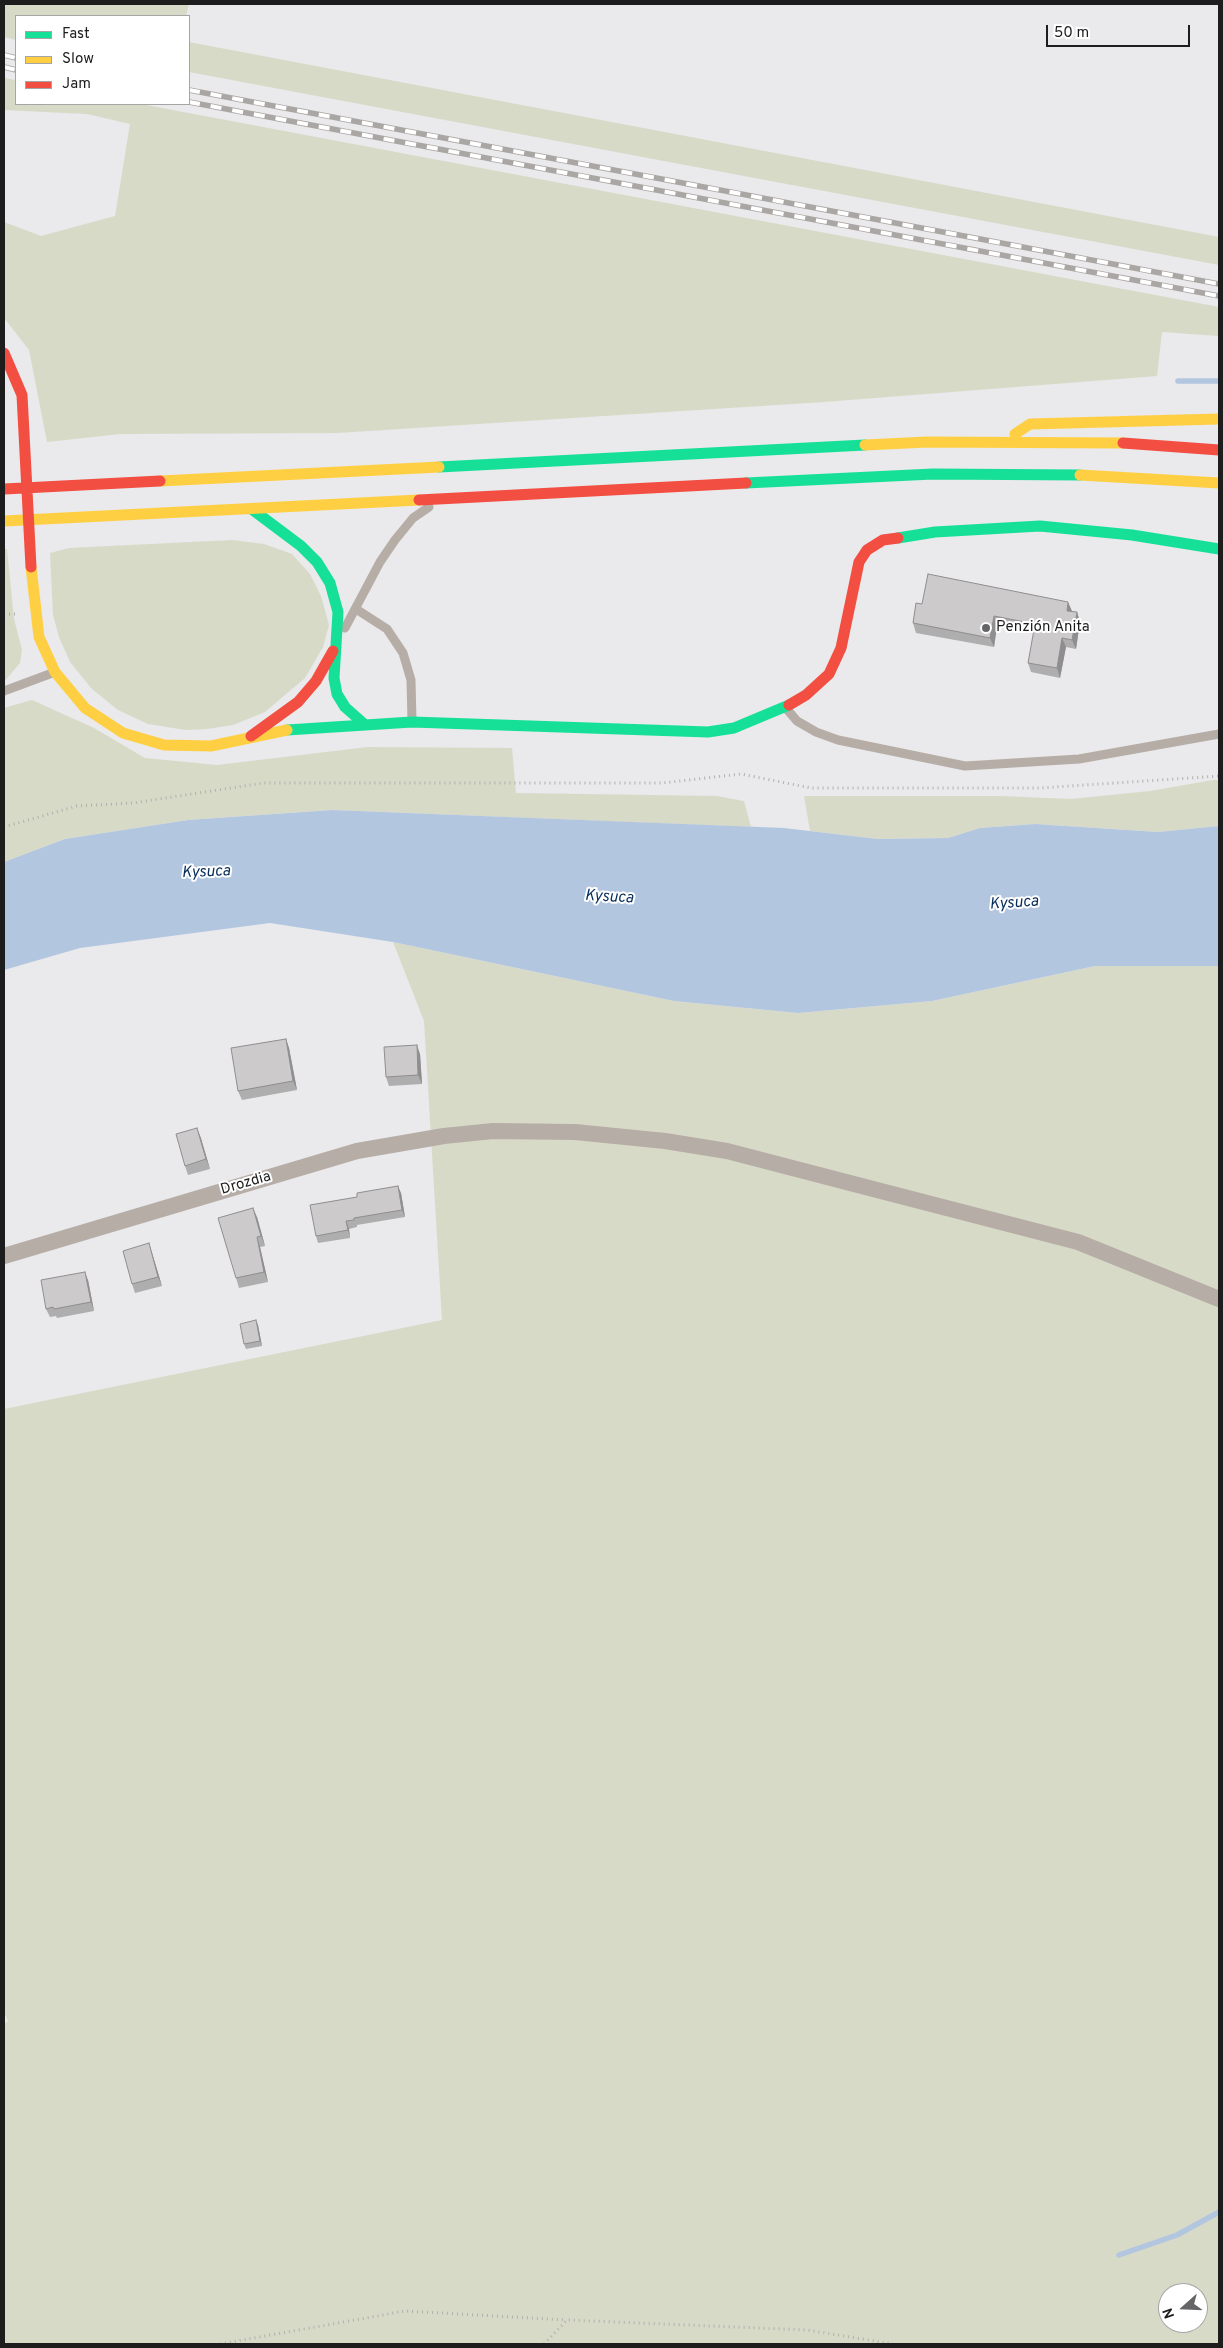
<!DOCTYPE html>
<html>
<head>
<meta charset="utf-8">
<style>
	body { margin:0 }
	#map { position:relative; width:1223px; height:2348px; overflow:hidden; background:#eae9eb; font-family:Overpass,sans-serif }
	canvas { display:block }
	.frame { position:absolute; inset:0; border:5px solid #1e1d1e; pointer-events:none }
	.legend { position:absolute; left:15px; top:15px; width:175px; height:90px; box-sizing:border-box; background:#fff; border:1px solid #a5a5a5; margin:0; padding:6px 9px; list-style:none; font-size:15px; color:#1e1d1e }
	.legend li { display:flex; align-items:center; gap:10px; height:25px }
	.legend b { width:25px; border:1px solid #a5a5a5 }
	.north { position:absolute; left:1158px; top:2283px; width:50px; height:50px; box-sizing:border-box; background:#fff; border:1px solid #a5a5a5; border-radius:50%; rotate:250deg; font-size:14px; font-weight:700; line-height:20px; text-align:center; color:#1e1d1e }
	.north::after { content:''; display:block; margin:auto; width:18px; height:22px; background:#656466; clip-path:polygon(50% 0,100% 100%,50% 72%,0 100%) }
	.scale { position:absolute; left:1046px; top:25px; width:144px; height:22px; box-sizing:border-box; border:2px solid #1e1d1e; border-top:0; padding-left:6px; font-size:15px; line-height:18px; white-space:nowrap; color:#1e1d1e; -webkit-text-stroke:4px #fff; paint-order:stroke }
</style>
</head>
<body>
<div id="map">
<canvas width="1223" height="2348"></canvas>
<div class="frame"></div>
<ul class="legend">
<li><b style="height:6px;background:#16e098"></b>Fast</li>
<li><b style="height:6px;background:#ffcf43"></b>Slow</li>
<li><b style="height:6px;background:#f24e42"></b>Jam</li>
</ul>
<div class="north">N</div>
<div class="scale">50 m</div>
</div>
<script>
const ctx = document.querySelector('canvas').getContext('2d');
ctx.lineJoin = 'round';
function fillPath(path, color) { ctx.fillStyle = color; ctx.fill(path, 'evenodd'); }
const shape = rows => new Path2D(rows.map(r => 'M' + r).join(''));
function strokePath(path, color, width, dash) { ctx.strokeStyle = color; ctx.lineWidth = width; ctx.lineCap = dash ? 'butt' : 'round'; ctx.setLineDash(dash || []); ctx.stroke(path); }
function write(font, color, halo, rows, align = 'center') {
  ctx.font = font + ' Overpass,sans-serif'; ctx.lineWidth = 4; ctx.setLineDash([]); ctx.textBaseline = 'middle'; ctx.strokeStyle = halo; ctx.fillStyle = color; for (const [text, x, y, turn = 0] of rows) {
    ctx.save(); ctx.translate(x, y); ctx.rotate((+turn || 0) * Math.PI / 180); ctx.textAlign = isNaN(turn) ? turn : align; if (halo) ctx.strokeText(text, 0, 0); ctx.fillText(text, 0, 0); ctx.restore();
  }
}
fillPath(shape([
	[4,4,189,4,186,16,16,16,16,40,4,37],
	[189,42,1219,237,1219,265,189,72],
	[4,78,16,80,16,104,141,104,1219,307,1219,336,1162,332,1157,376,824,402,337,433,121,434,47,442,29,350,4,318,4,222,41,236,115,216,130,124,87,114,4,110],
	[232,540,264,544,292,554,310,574,321,596,329,625,323,647,305,678,265,712,233,725,207,729,186,730,148,724,118,710,92,689,70,662,59,637,53,615,50,553,69,548],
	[4,549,7,549,14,619,22,650,20,663,4,682],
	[32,700,94,728,145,758,217,765,368,747,512,748,516,793,717,796,744,801,751,827,332,810,188,820,65,839,4,862,4,708],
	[1213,780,1219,780,1219,826,1158,832,1035,824,980,828,948,838,878,839,810,831,804,796,1001,796,1071,799,1150,791],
	[393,942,674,1001,798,1013,932,1001,1095,966,1219,966,1219,2344,4,2344,4,2024,8,2021,4,2012,4,1409,442,1320,424,1021],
	[1168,2293,1198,2293,1198,2323,1168,2323]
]), '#d8dac8');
fillPath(shape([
	[332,810,784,828,878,839,948,838,980,828,1035,824,1158,832,1219,826,1219,966,1095,966,932,1001,798,1013,674,1001,393,942,270,923,80,948,4,970,4,862,65,839,188,820]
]), '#b3c6e0');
strokePath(shape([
	[1178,381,1219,381],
	[1119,2255,1177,2235,1219,2212]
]), '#b3c6e0', 5.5);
strokePath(shape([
	[4,614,16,614],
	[4,827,77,806,133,803,263,783,662,783,741,774,811,788,1040,788,1219,776],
	[220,2344,405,2311,567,2320],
	[544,2344,567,2320,807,2330,893,2344]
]), '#b4afae', 3, [1, 4]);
strokePath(shape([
	[356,609,387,629,403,653,411,680,412,721],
	[345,628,380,562,395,540,413,518,429,507],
	[4,691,55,672],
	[785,707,797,721,816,732,838,740,965,766,1079,759,1219,734]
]), '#b6ada6', 9);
strokePath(shape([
	[4,1256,357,1151,444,1136,493,1131,575,1132,665,1141,727,1151,877,1190,1078,1242,1219,1299]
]), '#b6ada6', 16);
strokePath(shape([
	[439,467,865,445],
	[746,483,933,474,1080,475],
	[253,510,301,546,317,562,330,583,338,612,334,678,337,694,345,707,363,723],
	[898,538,935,532,1040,526,1132,535,1219,549],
	[287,730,412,722,708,732,734,728,789,705]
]), '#16e098', 11);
strokePath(shape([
	[1015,434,1030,424,1219,419],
	[865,445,927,442,1123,443],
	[1080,475,1219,483],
	[160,481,439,467],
	[4,521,419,500],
	[31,567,39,637,55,672,85,708,123,733,164,745,211,746,287,730]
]), '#ffcf43', 11);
strokePath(shape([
	[4,353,22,395,31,567],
	[1123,443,1219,450],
	[4,489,160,481],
	[419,500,746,483],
	[789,705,806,695,829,674,841,648,859,562,867,550,883,540,898,538],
	[251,736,298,702,316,681,333,651]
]), '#f24e42', 11);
const rail = shape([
	[4,55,16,58],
	[4,67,16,70],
	[189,90,1219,284],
	[189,102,1219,296]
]);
strokePath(rail, '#aaa6a4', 5.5);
strokePath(rail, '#fff', 4, [11]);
fillPath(shape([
	[922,604,1072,612,1077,612,1080,622,1076,649,1066,647,1060,678,1031,672,1028,663,1034,633,997,626,994,647,916,633,913,623],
	[286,1039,289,1048,297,1090,242,1100,238,1091],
	[420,1054,422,1084,389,1086,386,1077],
	[197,1128,210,1169,188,1175,185,1166],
	[401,1193,405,1217,357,1225,357,1227,349,1229,350,1238,318,1243,316,1236],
	[257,1217,265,1246,260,1247,268,1282,239,1288,236,1278],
	[149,1243,162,1286,135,1293,132,1284],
	[88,1280,94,1311,57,1318,56,1316,50,1317,46,1309],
	[258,1325,262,1346,246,1349,244,1344]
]), '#afaeaf');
fillPath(shape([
	[1068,602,1072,611,1067,611],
	[1077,612,1080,622,1076,649,1072,640],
	[994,616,997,626,994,647,990,638],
	[1062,638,1066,647,1060,678,1057,668],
	[286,1039,289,1048,297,1090,293,1081],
	[417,1045,420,1054,422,1084,418,1075],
	[197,1128,201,1138,210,1169,206,1159],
	[398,1186,401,1193,405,1217,402,1210],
	[253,1208,257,1217,265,1246,261,1236],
	[346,1221,349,1229,350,1238,348,1230],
	[257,1237,260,1247,268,1282,264,1272],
	[149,1243,152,1253,162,1286,158,1277],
	[85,1272,88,1280,94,1311,91,1302],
	[256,1320,258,1325,262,1346,260,1341]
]), '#8f8d8e');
const building = shape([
	[928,574,1068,602,1067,611,1077,612,1072,640,1062,638,1057,668,1028,663,1035,624,994,616,990,638,913,623,916,603,922,604,928,574],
	[286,1039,293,1081,238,1091,231,1048,286,1039],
	[417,1045,418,1075,386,1077,384,1047,417,1045],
	[197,1128,206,1159,185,1166,176,1134,197,1128],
	[398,1186,402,1210,354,1218,354,1220,346,1221,348,1230,316,1236,310,1205,357,1197,357,1193,398,1186],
	[253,1208,261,1236,257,1237,264,1272,236,1278,218,1218,253,1208],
	[149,1243,158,1277,132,1284,123,1251,149,1243],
	[85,1272,91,1302,54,1309,53,1307,46,1309,41,1280,85,1272],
	[256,1320,260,1341,244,1344,240,1324,256,1320]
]);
fillPath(building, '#cccacb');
strokePath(building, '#8f8d8e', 1);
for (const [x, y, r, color] of [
	[986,628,5,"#656466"]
]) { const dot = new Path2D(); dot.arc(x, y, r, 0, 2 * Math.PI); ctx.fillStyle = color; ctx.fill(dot); strokePath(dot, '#fff', 2); }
write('15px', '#1e1d1e', '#fff', [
	["Penzión Anita",996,628]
], 'left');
write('15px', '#1e1d1e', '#fff', [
	["Drozdia",246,1184,-16]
]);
write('italic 16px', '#062d5a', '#fff', [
	["Kysuca",206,873,-2],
	["Kysuca",609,898,3],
	["Kysuca",1014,904,-4]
]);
</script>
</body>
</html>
